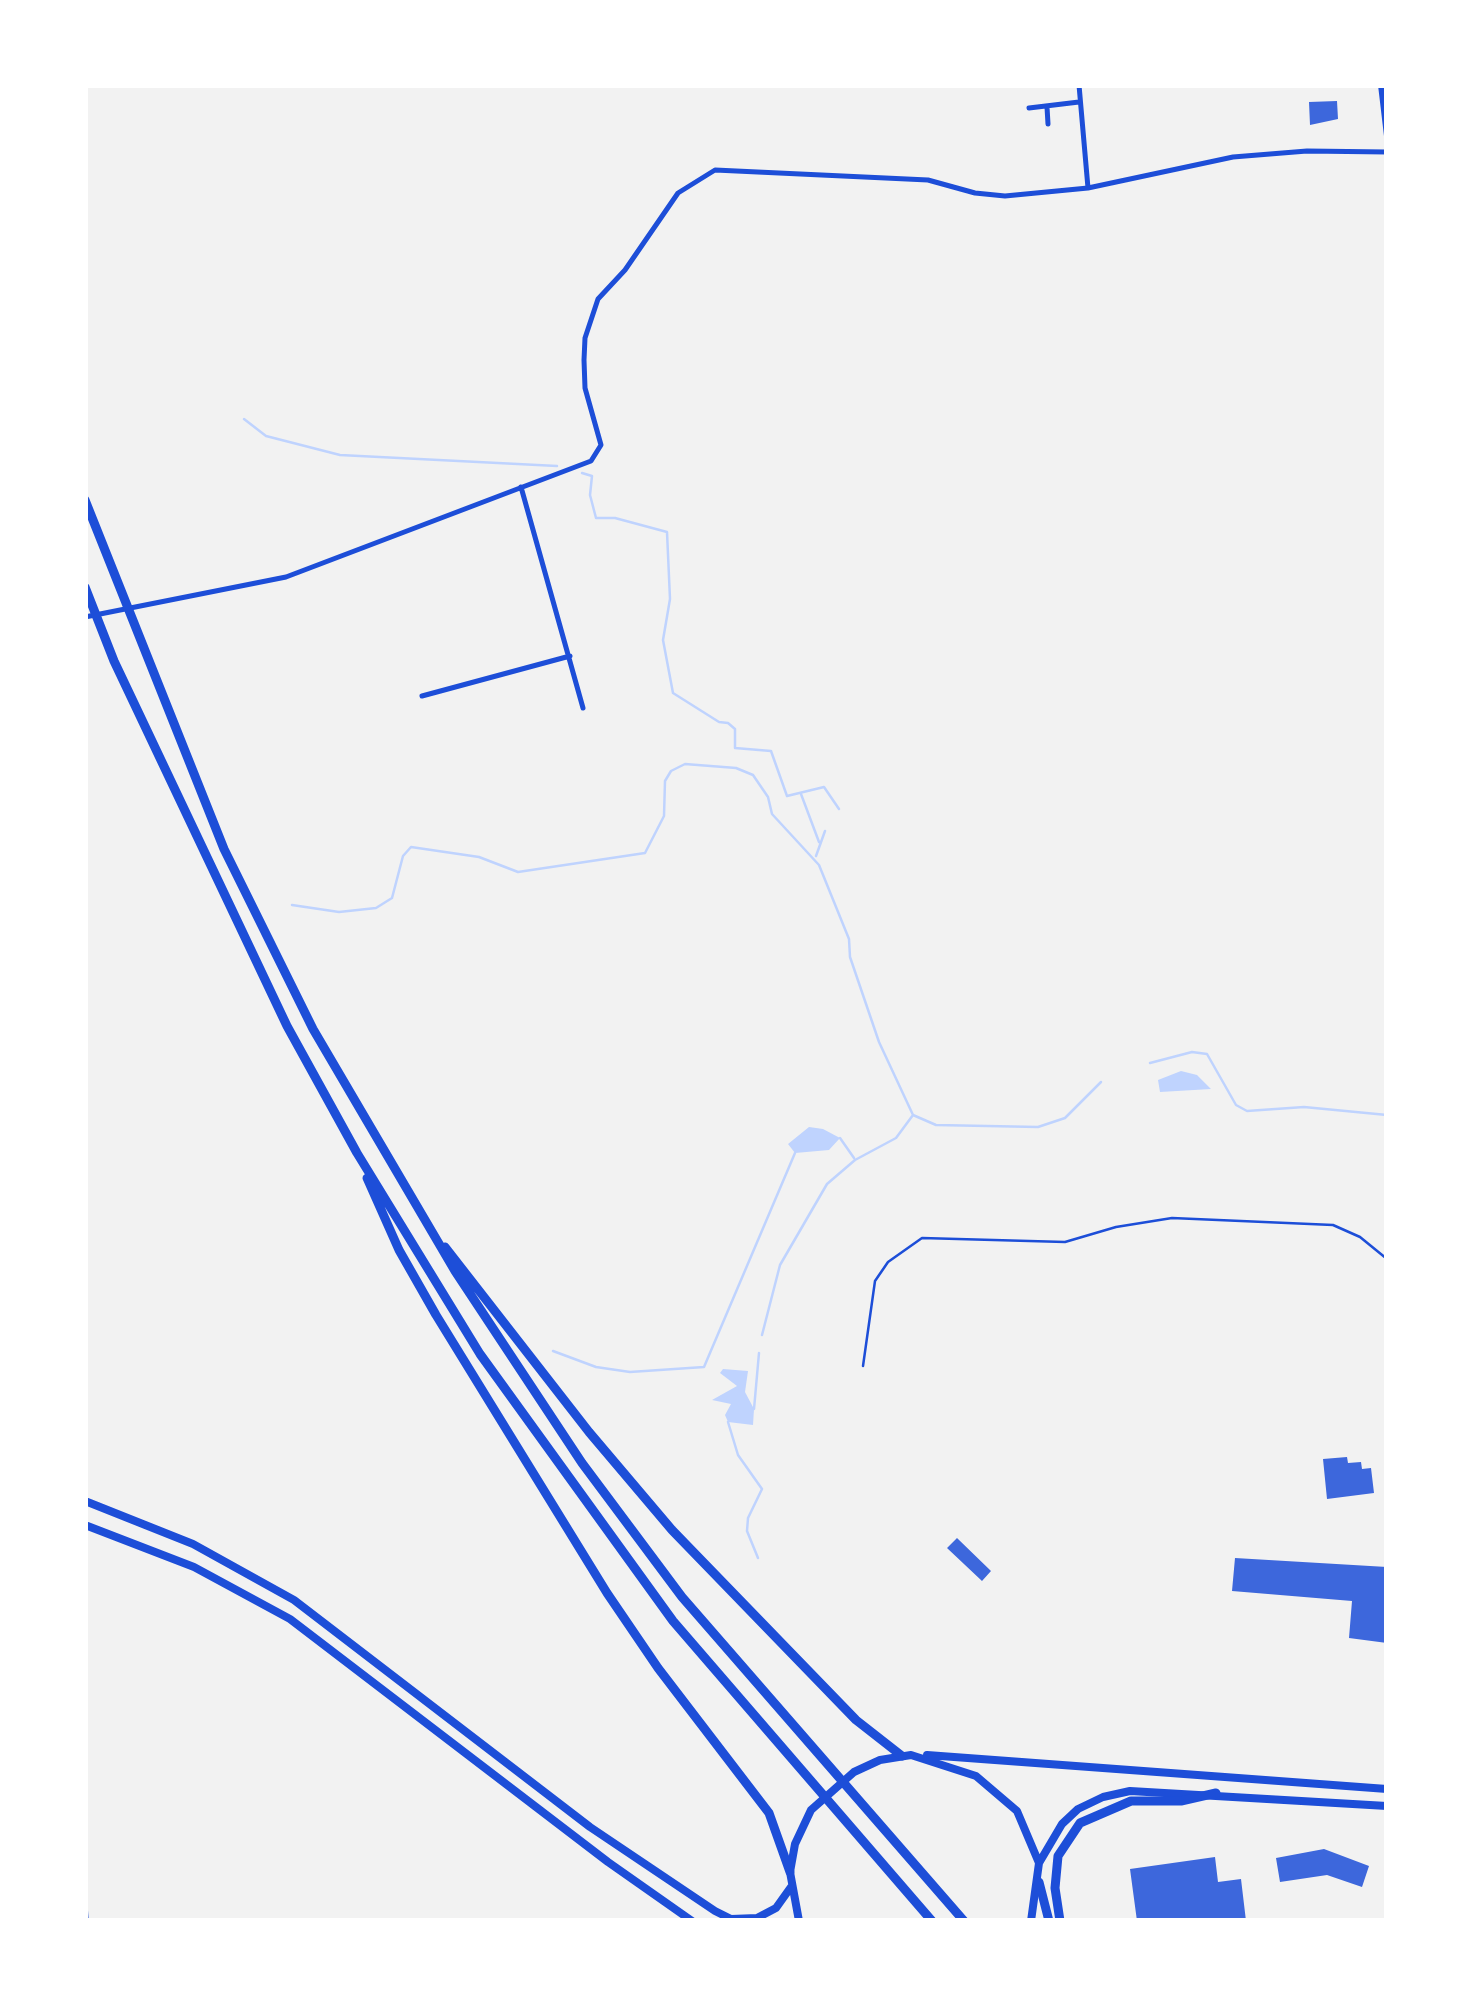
<!DOCTYPE html>
<html>
<head>
<meta charset="utf-8">
<style>
	body { margin:0 }
	#map { position:relative; width:1472px; height:2006px; overflow:hidden; background:#f2f2f2; font-family:Barlow,sans-serif }
	canvas { display:block }
	.frame { position:absolute; inset:0; border:88px solid #fff; pointer-events:none }
</style>
</head>
<body>
<div id="map">
<canvas width="1472" height="2006"></canvas>
<div class="frame"></div>
</div>
<script>
const ctx = document.querySelector('canvas').getContext('2d');
ctx.lineJoin = 'round';
function fillPath(path, color) { ctx.fillStyle = color; ctx.fill(path, 'evenodd'); }
const shape = rows => new Path2D(rows.map(r => 'M' + r).join(''));
function strokePath(path, color, width, dash) { ctx.strokeStyle = color; ctx.lineWidth = width; ctx.lineCap = dash ? 'butt' : 'round'; ctx.setLineDash(dash || []); ctx.stroke(path); }
fillPath(shape([
	[1181,1071,1197,1075,1211,1089,1160,1092,1158,1080],
	[809,1127,823,1129,840,1138,829,1150,795,1153,788,1144],
	[723,1369,748,1371,745,1392,754,1409,753,1425,728,1422,725,1415,731,1404,712,1400,737,1386,720,1373]
]), '#bfd3fe');
strokePath(shape([
	[244,419,266,436,340,455,557,466],
	[582,473,592,476,590,495,596,518,615,518,667,532,670,599,663,640,673,693,719,722,728,723,735,729,735,748,771,751,787,796,824,787,839,809],
	[801,794,819,842],
	[816,856,825,831],
	[292,905,339,912,376,908,392,898,403,856,411,847,479,857,518,872,645,853,664,816,665,781,671,771,685,764,736,768,753,775,768,797,772,814,819,865,849,939,850,957,879,1042,913,1115,936,1125,1038,1127,1065,1118,1101,1082],
	[1150,1063,1192,1052,1207,1054,1236,1105,1247,1111,1304,1107,1387,1115],
	[840,1138,854,1158],
	[762,1335,780,1265,827,1184,855,1160,896,1138,913,1115],
	[553,1351,596,1367,630,1372,704,1367,795,1153],
	[754,1409,759,1353],
	[728,1422,738,1455,762,1489,748,1518,747,1531,758,1558]
]), '#bfd3fe', 2.5);
fillPath(shape([
	[1337,101,1338,119,1310,125,1309,102],
	[1347,1457,1348,1463,1361,1462,1362,1469,1371,1468,1374,1493,1327,1499,1323,1459],
	[957,1538,991,1571,982,1581,947,1548],
	[1235,1558,1387,1567,1387,1643,1349,1638,1352,1601,1232,1591],
	[1324,1849,1369,1866,1362,1887,1327,1875,1280,1882,1276,1858],
	[1215,1857,1218,1882,1241,1879,1246,1921,1137,1921,1130,1869]
]), '#3d67dc');
strokePath(shape([
	[863,1366,875,1281,888,1262,922,1238,1065,1242,1116,1227,1172,1218,1333,1225,1360,1237,1387,1259]
]), '#1d4ed8', 2.5);
strokePath(shape([
	[1079,85,1088,188],
	[1047,107,1048,124],
	[1029,108,1079,102],
	[521,487,583,708],
	[85,617,286,577,591,461,601,445,585,388,584,360,585,338,598,299,625,270,678,193,715,170,928,180,975,193,1005,196,1088,188,1233,157,1307,151,1387,152],
	[422,696,570,656]
]), '#1d4ed8', 5);
strokePath(shape([
	[1381,85,1387,136]
]), '#1d4ed8', 6);
strokePath(shape([
	[85,1501,193,1544,294,1600,590,1827,715,1911,731,1919,757,1918,776,1908,791,1887],
	[85,1525,194,1567,290,1619,608,1862,692,1921],
	[927,1755,1387,1789],
	[1039,1863,1062,1824,1078,1809,1103,1797,1130,1791,1387,1806],
	[799,1921,790,1872,795,1844,811,1810,854,1772,880,1760,911,1755,976,1776,1017,1811,1039,1863,1031,1921]
]), '#1d4ed8', 8);
strokePath(shape([
	[85,500,224,849,313,1029,455,1271,582,1463,682,1597,964,1921],
	[85,587,114,661,287,1026,357,1153,480,1354,673,1621,932,1921],
	[367,1178,399,1250,436,1315,607,1593,658,1668,769,1813,790,1872],
	[445,1247,589,1432,672,1530,856,1720,902,1756],
	[1039,1882,1049,1921],
	[1060,1921,1055,1888,1058,1856,1080,1823,1131,1801,1181,1801,1216,1793]
]), '#1d4ed8', 9);
strokePath(shape([
	[85,1896,88,1921]
]), '#7290e2', 2.5);
</script>
</body>
</html>
